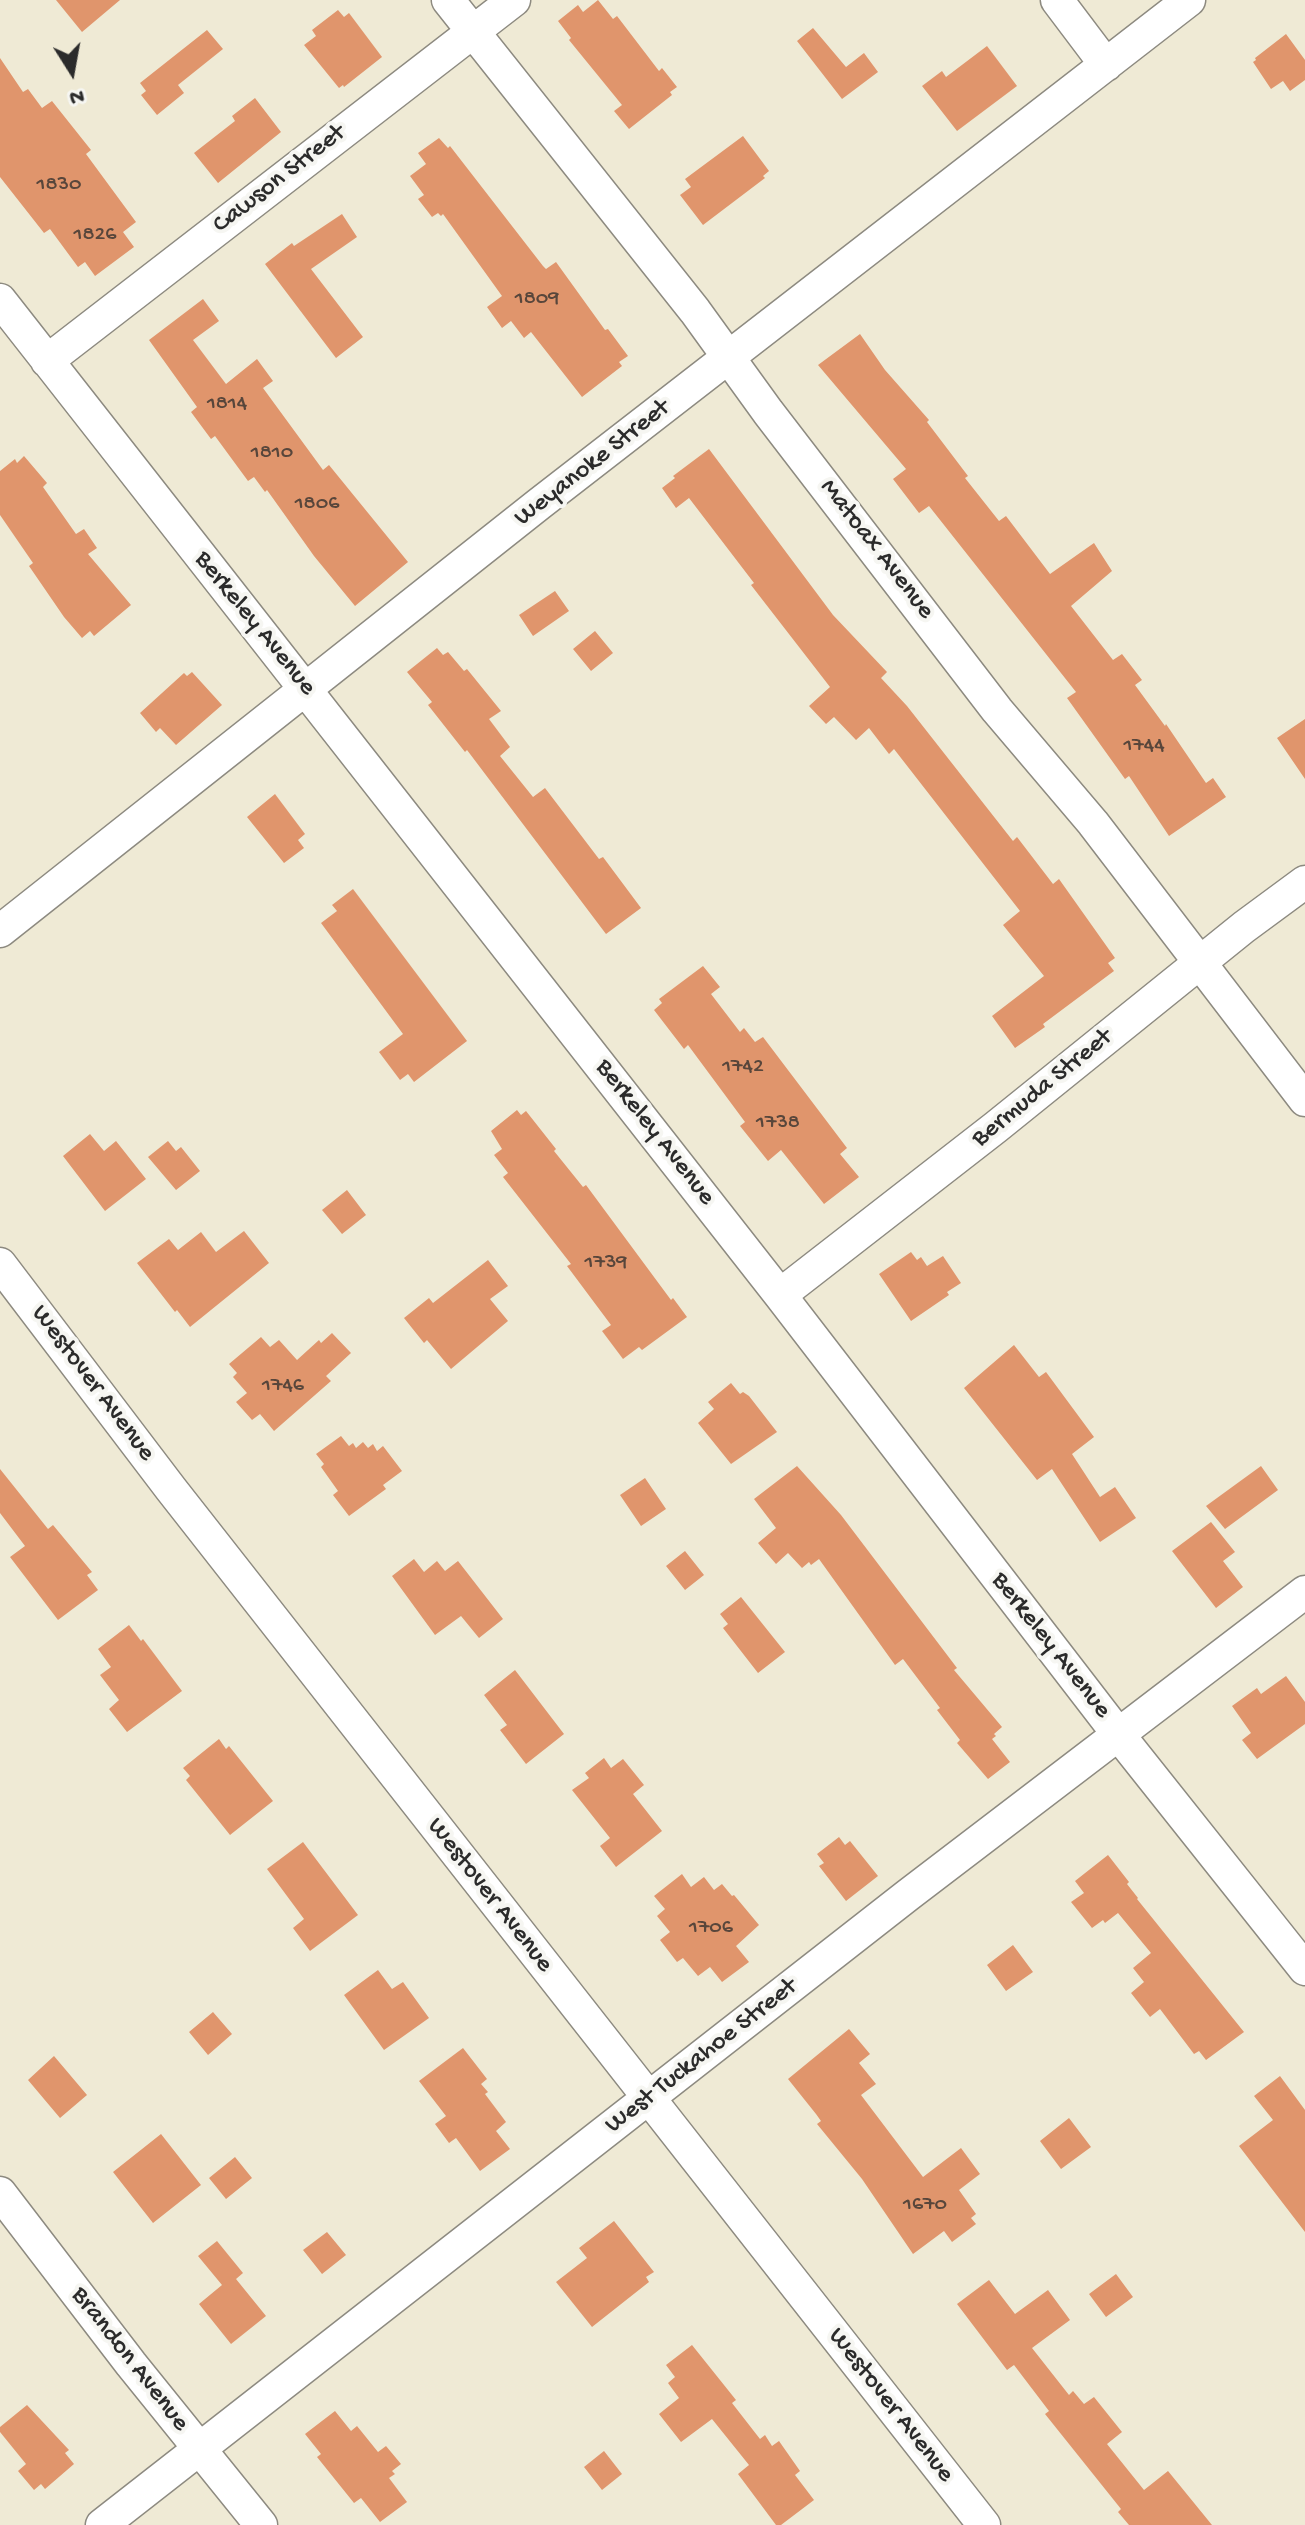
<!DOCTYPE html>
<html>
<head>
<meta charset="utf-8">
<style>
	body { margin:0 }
	#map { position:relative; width:1305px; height:2525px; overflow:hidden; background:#efead5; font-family:"Gochi Hand",sans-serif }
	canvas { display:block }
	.north { position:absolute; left:32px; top:32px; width:80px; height:80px; -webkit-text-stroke:6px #f6f6f2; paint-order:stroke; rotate:169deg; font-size:22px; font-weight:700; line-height:32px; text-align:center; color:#2b2b2b }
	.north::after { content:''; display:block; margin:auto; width:28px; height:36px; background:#2b2b2b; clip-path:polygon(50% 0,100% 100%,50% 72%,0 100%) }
</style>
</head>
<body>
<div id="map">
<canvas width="1305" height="2525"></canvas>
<div class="north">N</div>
</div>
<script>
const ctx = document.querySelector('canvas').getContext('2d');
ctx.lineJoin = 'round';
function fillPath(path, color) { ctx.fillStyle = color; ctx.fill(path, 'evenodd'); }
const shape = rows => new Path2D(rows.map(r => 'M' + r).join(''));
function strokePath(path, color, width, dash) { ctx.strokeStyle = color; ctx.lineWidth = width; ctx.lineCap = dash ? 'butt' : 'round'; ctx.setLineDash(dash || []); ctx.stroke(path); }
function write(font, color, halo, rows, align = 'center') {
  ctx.font = font + ' "Gochi Hand",sans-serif'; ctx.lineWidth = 8; ctx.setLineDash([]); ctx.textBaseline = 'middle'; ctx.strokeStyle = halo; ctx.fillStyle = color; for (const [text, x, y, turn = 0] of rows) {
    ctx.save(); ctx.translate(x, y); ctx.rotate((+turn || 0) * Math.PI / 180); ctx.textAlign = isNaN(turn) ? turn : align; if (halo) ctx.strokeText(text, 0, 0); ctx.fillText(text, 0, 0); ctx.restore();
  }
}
fillPath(shape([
	[56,0,120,0,82,32],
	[598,0,613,19,617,16,659,71,662,68,677,87,670,92,672,95,629,129,614,111,622,105,569,40,571,38,558,21,578,5,583,12],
	[338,10,344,17,349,13,382,57,344,87,343,85,339,88,304,45,316,36,312,30],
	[813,28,846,67,864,53,878,72,842,99,797,41],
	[207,30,223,49,178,85,184,93,157,115,141,95,146,91,140,83],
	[1286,34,1305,60,1305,80,1290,91,1283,81,1271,89,1253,62,1256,60,1255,58],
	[987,46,1017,86,957,131,922,86,942,71,946,77],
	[0,58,23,92,28,89,42,108,52,101,91,150,86,154,136,222,123,232,134,247,95,276,85,262,78,267,50,229,44,233,0,177],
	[255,98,281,132,218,183,194,153,235,121,232,116],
	[743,136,769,171,763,176,765,178,703,225,680,195,691,187,685,179],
	[439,138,448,148,450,146,543,266,546,269,556,262,605,330,608,329,628,356,619,362,622,366,582,397,531,332,524,338,511,321,502,328,487,307,502,296,443,214,441,216,438,213,432,217,418,199,424,195,410,176,426,164,418,153],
	[342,214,357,237,311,269,363,337,336,358,265,264,292,243,294,246],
	[203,299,219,321,193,340,226,384,257,359,273,381,263,388,323,470,329,465,408,562,355,606,314,556,267,490,265,492,254,477,248,481,215,436,211,439,191,412,197,407,149,340],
	[860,334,885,370,929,420,927,422,968,476,965,478,999,521,1006,516,1050,574,1094,543,1112,571,1071,606,1113,660,1122,654,1142,680,1135,685,1165,726,1166,724,1206,783,1213,778,1226,797,1169,836,1129,776,1125,779,1067,698,1076,692,929,506,919,513,893,479,906,469,818,365],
	[709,449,833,615,887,672,881,678,907,706,1013,841,1017,837,1053,884,1059,879,1115,958,1108,963,1114,971,1043,1024,1045,1027,1015,1048,992,1016,1044,976,1003,925,1020,911,894,749,889,754,869,728,856,740,834,717,826,724,809,706,830,687,751,585,754,583,689,498,676,508,662,488,675,478,673,476],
	[24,456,47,483,43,487,76,534,84,529,97,548,88,554,131,605,94,636,90,631,82,638,64,617,29,566,33,563,0,515,0,471,15,459,17,463],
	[555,591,569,611,533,636,519,615],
	[595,631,613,653,591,671,573,649],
	[437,648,443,655,448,652,464,671,467,669,501,711,489,719,510,747,500,756,533,797,545,788,599,859,603,857,641,908,606,934,467,750,465,752,428,705,432,702,407,672],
	[192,672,222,705,176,745,160,728,156,732,140,713,184,673,187,676],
	[1305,719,1305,779,1277,738],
	[275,794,305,834,298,840,304,848,284,863,247,817],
	[353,889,467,1041,414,1082,408,1074,400,1080,379,1052,403,1034,321,923,337,911,332,905],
	[703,966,720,987,711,994,740,1032,744,1028,755,1042,763,1037,847,1148,840,1154,859,1177,824,1204,781,1150,768,1161,740,1126,745,1122,688,1045,684,1049,654,1010,662,1003,659,999],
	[517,1110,521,1115,526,1111,556,1149,554,1151,583,1187,586,1185,671,1300,673,1298,687,1317,642,1350,639,1347,623,1359,602,1331,611,1325,567,1266,571,1264,503,1177,508,1173,494,1155,502,1149,491,1131],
	[90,1134,104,1151,116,1141,146,1179,105,1211,63,1156],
	[168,1141,176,1151,181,1147,200,1171,176,1190,148,1157],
	[347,1190,366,1215,342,1234,322,1210],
	[244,1231,269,1263,190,1327,177,1310,175,1312,137,1263,169,1239,178,1250,201,1232,216,1252],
	[911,1252,917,1260,921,1257,927,1266,943,1256,961,1283,947,1292,949,1295,911,1321,879,1274],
	[488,1260,508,1286,490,1299,508,1321,451,1369,427,1340,424,1343,404,1318,429,1298,433,1303],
	[332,1333,351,1353,326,1376,331,1381,274,1431,260,1414,252,1420,236,1402,247,1393,233,1377,237,1373,229,1364,261,1337,270,1347,279,1340,297,1360,319,1340,321,1343],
	[1014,1345,1039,1377,1046,1372,1094,1437,1072,1454,1100,1497,1115,1487,1136,1518,1100,1542,1052,1469,1037,1480,964,1388],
	[731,1383,740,1394,743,1392,749,1396,777,1432,731,1464,698,1423,714,1409,708,1402],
	[341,1436,349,1446,353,1443,356,1448,363,1442,368,1448,373,1444,377,1451,383,1446,402,1471,383,1485,386,1489,349,1516,333,1495,338,1491,321,1467,324,1464,316,1454],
	[797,1466,841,1515,957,1668,954,1670,1002,1727,994,1734,996,1736,992,1739,1010,1762,988,1779,957,1743,960,1740,937,1710,940,1708,903,1659,895,1665,819,1559,811,1565,809,1562,802,1568,788,1553,776,1564,758,1543,776,1528,754,1499],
	[1261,1466,1278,1490,1225,1529,1206,1506],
	[0,1469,48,1529,53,1525,92,1572,87,1575,98,1590,58,1620,10,1557,25,1546,0,1513],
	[645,1478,666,1509,641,1526,620,1495],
	[1211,1522,1235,1552,1223,1561,1243,1587,1216,1608,1172,1551],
	[685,1551,704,1575,685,1590,666,1566],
	[414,1559,424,1572,437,1561,445,1571,458,1561,503,1619,479,1638,461,1616,435,1635,392,1576],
	[741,1597,785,1652,758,1673,723,1628,728,1624,720,1614],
	[129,1625,141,1641,143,1639,182,1691,127,1732,109,1709,119,1700,100,1675,111,1667,98,1649],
	[515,1670,564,1734,526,1764,500,1730,507,1725,484,1695],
	[1286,1676,1305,1702,1305,1724,1257,1759,1242,1740,1251,1733,1232,1706,1257,1688,1261,1694],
	[219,1739,226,1749,229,1746,273,1801,230,1835,186,1780,190,1776,183,1768],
	[604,1758,611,1768,623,1759,644,1785,633,1794,662,1831,616,1867,600,1846,610,1838,572,1790,589,1778,585,1773],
	[839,1837,845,1845,850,1841,878,1876,846,1901,819,1866,824,1863,817,1854],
	[303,1842,358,1915,310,1951,293,1928,304,1919,267,1869],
	[1108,1855,1129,1882,1127,1884,1138,1898,1137,1899,1244,2032,1206,2060,1199,2051,1194,2054,1160,2009,1150,2017,1131,1993,1144,1982,1133,1968,1151,1953,1118,1913,1105,1923,1103,1920,1092,1928,1071,1902,1084,1893,1075,1881],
	[682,1874,691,1887,704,1877,714,1890,722,1884,732,1896,734,1895,759,1925,736,1946,749,1962,722,1982,710,1967,698,1976,683,1958,677,1962,660,1940,670,1932,657,1916,665,1909,654,1896],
	[1013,1945,1033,1972,1006,1991,987,1965],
	[378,1970,392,1989,403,1982,429,2018,384,2050,344,1995],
	[213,2012,232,2034,208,2055,189,2032],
	[849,2029,870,2054,859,2063,876,2084,861,2095,923,2177,961,2148,980,2174,959,2190,976,2214,971,2218,976,2224,952,2242,944,2231,913,2254,862,2179,817,2124,821,2121,816,2114,788,2079],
	[463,2048,487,2079,481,2084,488,2092,485,2094,506,2122,496,2131,510,2149,480,2171,456,2138,449,2143,435,2124,446,2116,419,2081],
	[54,2056,87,2095,60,2118,28,2080],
	[1280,2076,1305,2110,1305,2232,1239,2146,1273,2120,1254,2096],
	[1069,2118,1091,2147,1061,2169,1040,2141],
	[161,2134,201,2185,153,2223,113,2172],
	[235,2157,252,2178,226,2199,209,2178],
	[614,2221,654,2272,646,2277,649,2282,592,2327,556,2282,587,2258,579,2248],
	[327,2232,346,2255,322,2274,303,2250],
	[217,2241,243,2273,236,2279,266,2316,231,2344,199,2304,222,2285,198,2256],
	[1116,2274,1133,2297,1106,2317,1089,2294],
	[989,2280,1015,2314,1048,2290,1070,2320,1032,2348,1069,2395,1073,2391,1084,2404,1094,2397,1122,2432,1107,2444,1144,2490,1168,2471,1212,2525,1129,2525,1118,2512,1121,2509,1045,2414,1049,2411,1014,2365,1007,2370,957,2304],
	[692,2345,736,2400,732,2403,760,2439,765,2435,772,2446,779,2441,800,2471,795,2475,814,2500,781,2525,776,2525,738,2474,749,2465,712,2419,681,2442,659,2414,679,2398,668,2383,675,2377,666,2365],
	[27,2405,69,2450,65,2453,74,2464,45,2489,41,2484,34,2490,18,2471,26,2464,0,2432,0,2427],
	[335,2411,351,2431,357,2426,378,2452,386,2446,401,2464,392,2471,395,2474,389,2478,407,2502,380,2522,361,2498,354,2503,317,2457,321,2454,305,2434],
	[604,2451,622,2474,602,2490,584,2467]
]), '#e0956c');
const street = shape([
	[448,0,695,311,768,412,997,710,1093,823,1305,1100],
	[1057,0,1106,65],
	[0,300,780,1295,1118,1734,1305,1969],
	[47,361,514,0],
	[0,931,539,504,1189,0],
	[0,1264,171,1489,984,2525],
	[780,1295,996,1127,1244,927,1305,882],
	[0,2193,131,2364,261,2525],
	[102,2525,908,1895,1305,1592]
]);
strokePath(street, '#8d8a80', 35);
strokePath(street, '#fff', 32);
write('22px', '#58463b', null, [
	["1830",59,186],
	["1826",95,236],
	["1809",537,300],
	["1814",227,405],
	["1810",272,454],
	["1806",317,505],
	["1744",1144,747],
	["1742",743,1068],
	["1738",778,1124],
	["1739",606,1264],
	["1746",283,1387],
	["1706",711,1929],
	["1670",925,2206]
]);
write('26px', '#2b2b2b', '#f6f6f2', [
	["Cawson Street",280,180,-38],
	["Weyanoke Street",593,464,-38],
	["Matoax Avenue",876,550,52],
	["Berkeley Avenue",254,624,51],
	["Bermuda Street",1043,1089,-39],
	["Berkeley Avenue",654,1133,52],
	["Westover Avenue",92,1384,53],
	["Berkeley Avenue",1050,1646,52],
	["Westover Avenue",489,1896,52],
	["West Tuckahoe Street",702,2057,-38],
	["Brandon Avenue",129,2360,52],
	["Westover Avenue",890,2406,52]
]);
</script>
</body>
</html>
